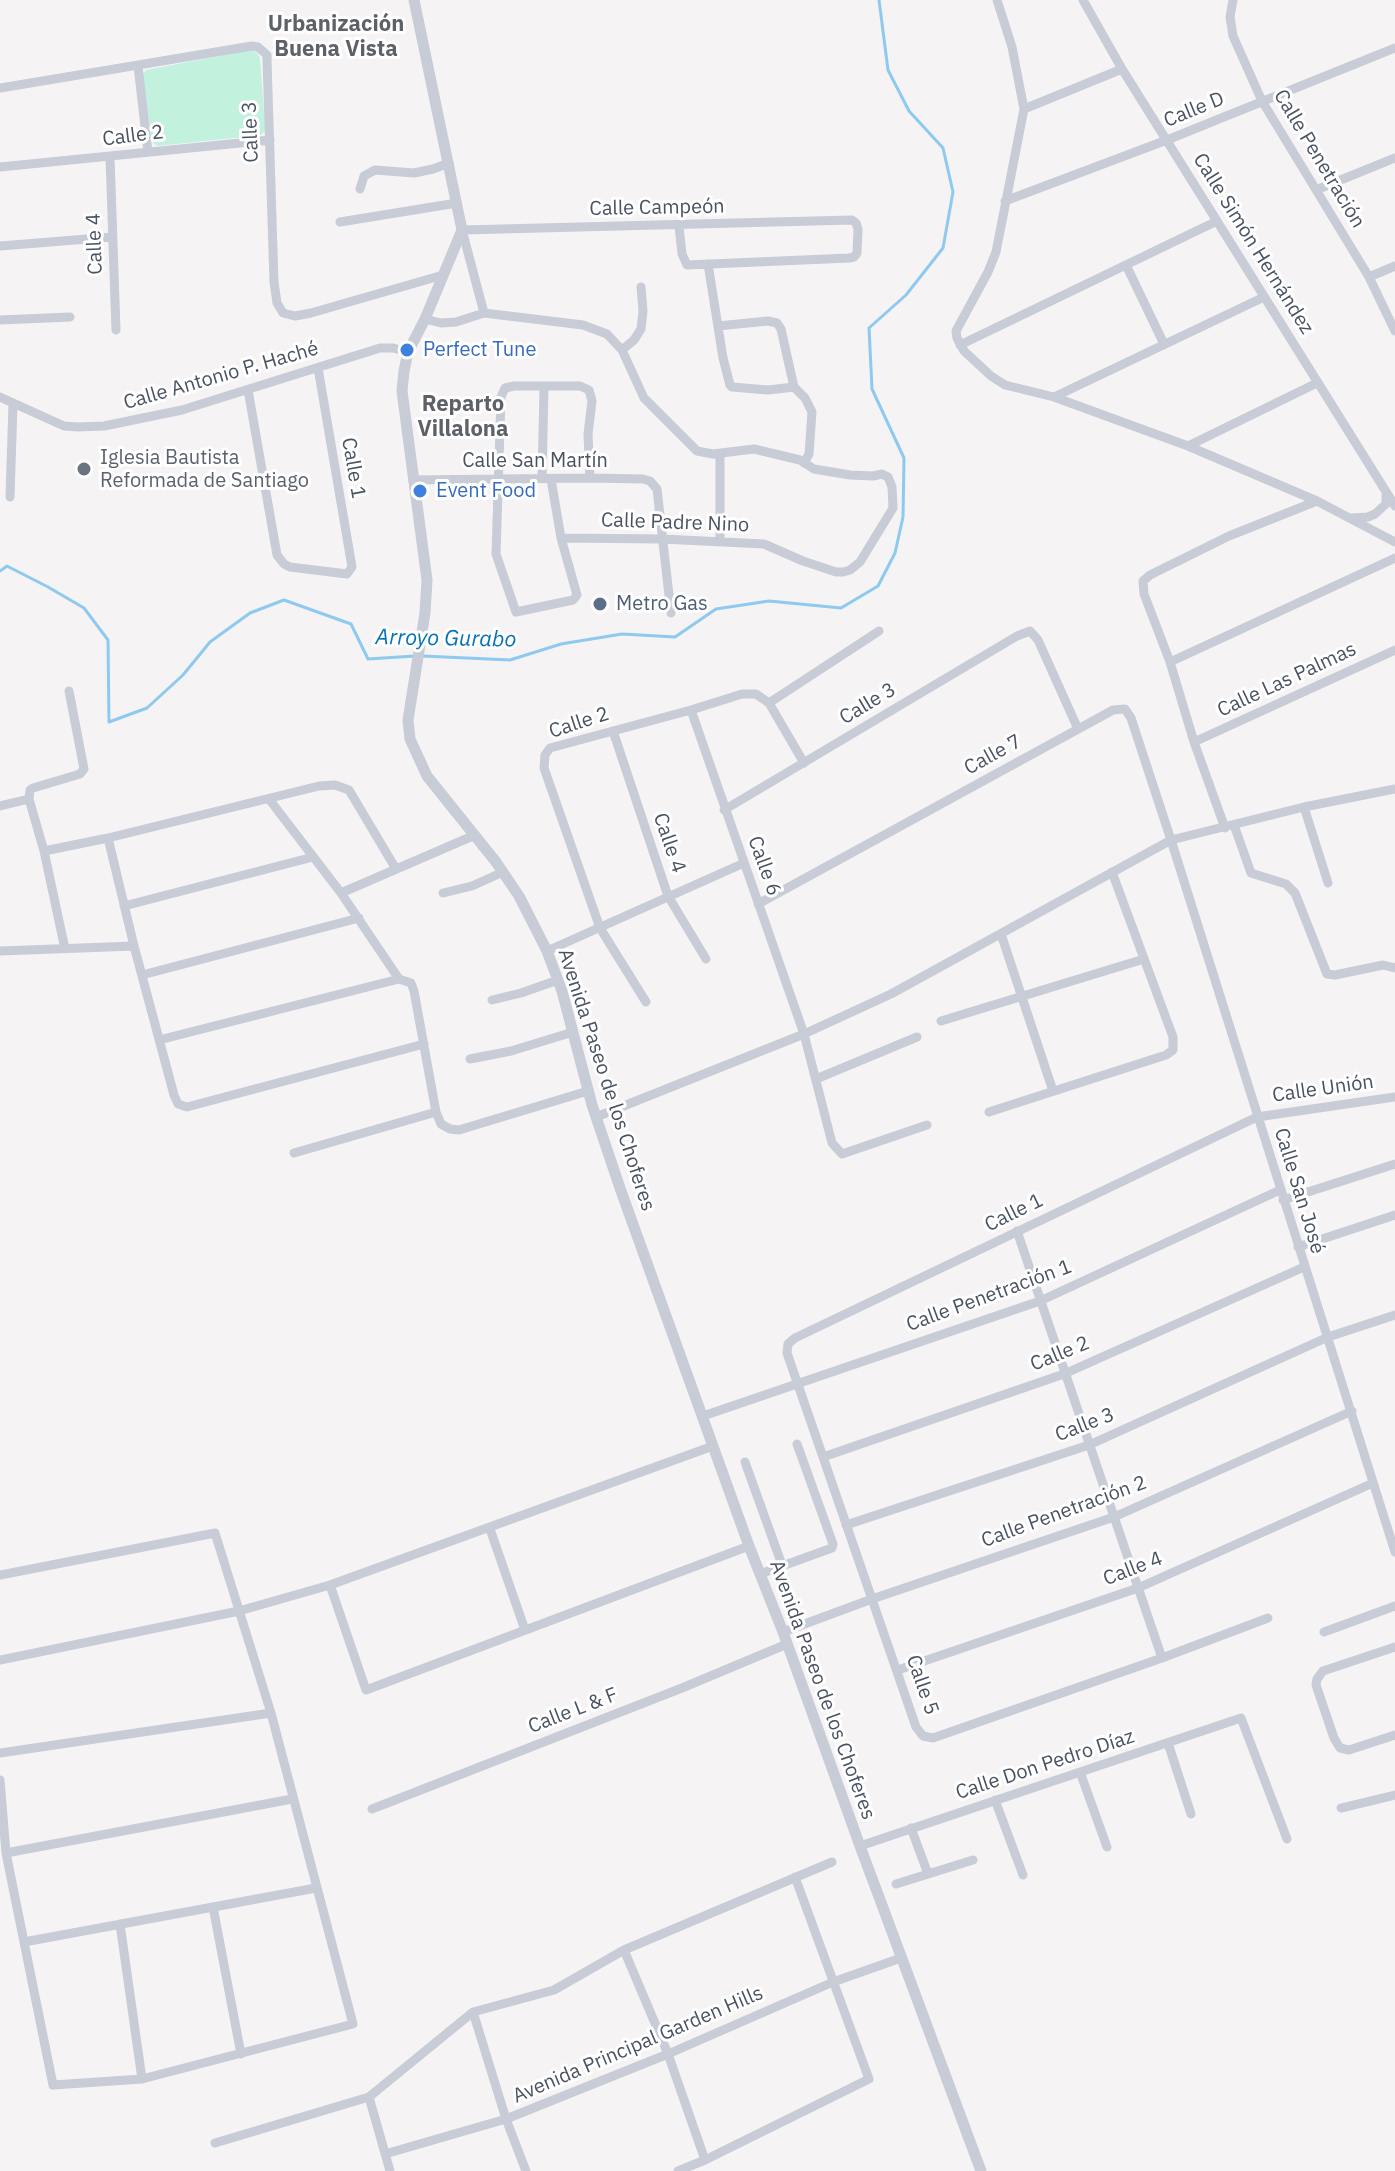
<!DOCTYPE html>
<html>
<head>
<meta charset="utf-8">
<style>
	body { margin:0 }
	canvas { display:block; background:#f5f3f3 }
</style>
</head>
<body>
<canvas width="1395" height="2171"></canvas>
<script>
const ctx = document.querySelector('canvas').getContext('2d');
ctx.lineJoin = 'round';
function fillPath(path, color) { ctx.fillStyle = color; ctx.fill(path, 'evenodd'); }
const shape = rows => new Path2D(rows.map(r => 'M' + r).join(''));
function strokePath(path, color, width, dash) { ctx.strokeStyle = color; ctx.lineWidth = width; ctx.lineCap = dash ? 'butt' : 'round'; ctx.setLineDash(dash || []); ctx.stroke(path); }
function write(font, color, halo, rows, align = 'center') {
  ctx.font = font + ' "IBM Plex Sans",sans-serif'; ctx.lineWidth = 6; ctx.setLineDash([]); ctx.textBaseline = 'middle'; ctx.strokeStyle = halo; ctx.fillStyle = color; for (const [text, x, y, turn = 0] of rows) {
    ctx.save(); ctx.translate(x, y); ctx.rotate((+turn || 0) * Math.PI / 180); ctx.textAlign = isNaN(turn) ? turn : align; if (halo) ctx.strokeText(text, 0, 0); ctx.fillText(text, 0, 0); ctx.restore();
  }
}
fillPath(shape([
	[251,50,257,53,260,58,265,125,265,131,261,135,158,146,153,143,151,138,143,74,146,70]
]), '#c2f2dd');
strokePath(shape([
	[0,571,7,566,48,587,84,608,108,640,109,722,147,708,183,675,210,642,250,613,284,600,351,624,368,659,415,656],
	[423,656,510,660,561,644,622,634,675,637,716,609,769,601,841,608,878,586,895,553,903,517,904,458,872,389,869,328,906,295,943,248,953,192,943,148,909,111,888,70,879,0]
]), '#8ecaf0', 3);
strokePath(shape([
	[997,0,1012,47,1024,109,996,252,988,272,956,331,957,338,964,351,991,376,1005,385,1054,397,1188,446,1317,501,1395,542],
	[1083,0,1122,69,1395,506],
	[1233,0,1230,17,1233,36,1262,101,1369,277,1395,331],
	[138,66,148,152],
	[0,88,252,46,258,47,267,55,267,60,274,282,277,303,283,313,295,316,311,313,443,275],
	[1024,109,1122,69],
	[110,157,116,330],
	[0,167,270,140],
	[360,189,364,176,375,170,414,173,433,169,449,163],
	[1316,190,1395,158],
	[1005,201,1167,140,1395,48],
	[340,222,457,203],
	[0,246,112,237],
	[708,264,723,358,730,385,732,387,768,390,794,387],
	[1126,265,1164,344],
	[1369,277,1395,266],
	[425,319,441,323,456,322,484,313],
	[0,320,70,317],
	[718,326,768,321,777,323,781,329,794,387,805,398,812,412,809,454,804,463],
	[960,345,1217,221],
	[622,350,634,340,641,329,643,311,641,287],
	[248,390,277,555,284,564,290,567,347,574,352,567,318,368],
	[0,397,64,426,78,427,104,426,182,410,380,348,393,348,408,352],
	[1054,397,1264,297],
	[1188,446,1317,383],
	[720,454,720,542],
	[542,479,544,387],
	[551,479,561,538,577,595,573,600,516,612,496,554,501,397,505,388,514,386,580,386,589,390,592,401,588,434,590,478],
	[413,480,590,478,643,479,650,481,657,489,671,613],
	[10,497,13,404],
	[1351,518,1368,517,1375,514,1386,504,1386,495],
	[561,538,662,539,764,544,803,561,836,572,843,572,850,570,860,562,893,508,892,487,888,477,882,474,873,476,850,475,814,469,800,460,754,449,713,454,697,451,644,398,622,350,607,334,583,325,484,313,462,230,852,220,856,223,858,229,857,253,854,257,849,258,687,265,682,254,679,226],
	[1170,662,1395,558],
	[769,703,879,631],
	[691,710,804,1034,832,1143,842,1154,927,1125],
	[613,731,668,896,706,959],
	[1194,742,1395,650],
	[269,799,341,893,399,979],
	[0,806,29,799],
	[1304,807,1328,883],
	[724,810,1017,636,1030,631,1038,640,1078,729],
	[1234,825,1251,873,1286,884,1295,893,1327,974,1335,975,1383,965,1395,968],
	[1225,828,1194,742,1170,662,1144,594,1143,581,1150,575,1229,536,1317,501],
	[108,838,134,946,174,1095,178,1104,187,1107,424,1044],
	[44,851,108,838,319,786,335,785,349,790,396,869],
	[341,893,475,835],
	[443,893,472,886,503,872],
	[758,904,1113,710,1125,709,1131,718,1171,840,1395,1552],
	[124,906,313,857],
	[1001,934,1053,1091],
	[65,949,44,851,29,799,30,790,33,788,80,774,84,769,69,691],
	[0,951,134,946],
	[547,951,744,863],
	[142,975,359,918],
	[492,1000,521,993,558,980],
	[646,1002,600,928,544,768,545,755,550,748,691,710,742,694,756,694,769,703,804,763],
	[941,1021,1144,959],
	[159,1040,399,979,411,983,414,991,436,1112,441,1124,450,1129,459,1130,588,1091],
	[470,1059,511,1051,573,1032],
	[816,1079,917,1037],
	[989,1112,1166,1055,1173,1050,1173,1037,1112,872],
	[596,1117,804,1034,891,994,1171,840,1304,807,1395,789],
	[294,1153,436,1112],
	[1283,1200,1395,1164],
	[1017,1231,1162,1658],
	[1298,1247,1395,1215],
	[703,1416,1040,1301,1280,1190],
	[823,1457,1064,1374,1304,1267],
	[745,1462,782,1565],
	[846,1525,1089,1445,1328,1337,1395,1315],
	[490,1529,525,1630],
	[760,1574,832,1548,833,1544,797,1444],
	[0,1575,215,1533,271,1713,353,2024,142,2079,53,2085,6,1853,0,1780],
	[330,1585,366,1690,749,1546],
	[1268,1618,1162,1658,933,1738,923,1736,916,1727,823,1457,787,1353,788,1344,795,1338,1257,1117,1395,1097],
	[783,1632,872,1599,1114,1517,1352,1411],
	[1324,1632,1395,1606],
	[1395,1647,1323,1671,1317,1679,1316,1685,1334,1738,1340,1748,1349,1750,1395,1735],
	[0,1660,239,1611,330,1585,713,1446],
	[898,1670,1138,1588,1373,1483],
	[1168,1743,1191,1814],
	[0,1753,271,1713],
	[1080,1772,1107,1847],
	[995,1800,1023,1875],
	[1341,1808,1395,1795],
	[372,1809,682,1688,787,1644],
	[911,1828,928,1874],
	[860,1846,1241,1718,1287,1839],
	[6,1853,292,1799],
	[896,1884,973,1860],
	[213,1907,241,2054],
	[120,1924,142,2079],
	[24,1942,316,1888],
	[624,1950,668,2054,705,2160],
	[473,2012,506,2119,526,2171],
	[369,2097,390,2171],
	[215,2143,369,2097,473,2012,554,1990,624,1950,832,1862],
	[385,2154,506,2119,668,2054,833,1982,901,1958],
	[678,2171,705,2160,869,2079,795,1877]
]), '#c7ccd7', 9);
strokePath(shape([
	[414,0,462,230,425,319,408,352,404,371,402,391,427,580,425,613,408,720,410,739,427,776,496,862,519,896,547,951,562,991,592,1105,621,1191,749,1546,783,1632,860,1846,981,2171]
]), '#c7ccd7', 11);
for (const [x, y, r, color] of [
	[407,350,8,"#3f7fe0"],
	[84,469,8,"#6b7280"],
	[420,491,8,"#3f7fe0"],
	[600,604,8,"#5c6f8a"]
]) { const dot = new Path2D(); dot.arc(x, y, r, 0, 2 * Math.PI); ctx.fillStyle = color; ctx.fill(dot); strokePath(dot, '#fff', 3); }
write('20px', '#495262', '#fff', [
	["Calle D",1194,110,-22],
	["Calle 3",251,132,-92],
	["Calle 2",133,136,-7],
	["Calle Penetración",1319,159,59],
	["Calle Campeón",657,208,-1],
	["Calle 4",95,244,-92],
	["Calle Simón Hernández",1253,244,58],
	["Calle Antonio P. Haché",221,376,-16],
	["Calle San Martín",535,461],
	["Calle 1",353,468,80],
	["Calle Padre Nino",675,523,2],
	["Calle Las Palmas",1287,680,-25],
	["Calle 3",868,704,-31],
	["Calle 2",579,723,-18],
	["Calle 7",993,755,-29],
	["Calle 4",669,843,71],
	["Calle 6",764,866,70],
	["Avenida Paseo de los Choferes",606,1080,72],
	["Calle Unión",1323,1089,-8],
	["Calle San José",1299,1191,73],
	["Calle 1",1014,1213,-26],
	["Calle Penetración 1",989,1296,-20],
	["Calle 2",1060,1354,-22],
	["Calle 3",1085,1425,-21],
	["Calle Penetración 2",1064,1512,-20],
	["Calle 4",1133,1569,-21],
	["Calle 5",922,1685,71],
	["Avenida Paseo de los Choferes",822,1690,70],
	["Calle L & F",573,1711,-21],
	["Calle Don Pedro Díaz",1045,1765,-18],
	["Avenida Principal Garden Hills",638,2045,-23]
]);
write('20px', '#366cbe', '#fff', [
	["Perfect Tune",423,350],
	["Event Food",436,491]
], 'left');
write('20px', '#5b616d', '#fff', [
	["Iglesia Bautista",100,458],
	["Reformada de Santiago",100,481]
], 'left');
write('20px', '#4e5e75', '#fff', [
	["Metro Gas",616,604]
], 'left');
write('bold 22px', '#5f6168', '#fff', [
	["Urbanización",336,25],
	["Buena Vista",336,50],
	["Reparto",463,405],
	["Villalona",463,430]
]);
write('italic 22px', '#0773b7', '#fff', [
	["Arroyo Gurabo",446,639,1]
]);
</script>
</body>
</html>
